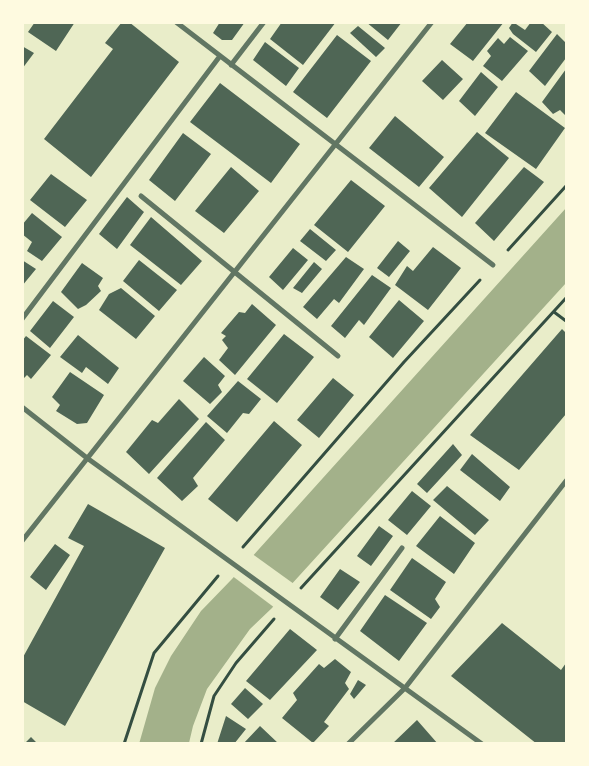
<!DOCTYPE html>
<html>
<head>
<meta charset="utf-8">
<style>
	body { margin:0 }
	#map { position:relative; width:589px; height:766px; overflow:hidden; background:#e9edc9; font-family:Montserrat,sans-serif }
	canvas { display:block }
	.frame { position:absolute; inset:0; border:24px solid #fefae0; pointer-events:none }
</style>
</head>
<body>
<div id="map">
<canvas width="589" height="766"></canvas>
<div class="frame"></div>
</div>
<script>
const ctx = document.querySelector('canvas').getContext('2d');
ctx.lineJoin = 'round';
function fillPath(path, color) { ctx.fillStyle = color; ctx.fill(path, 'evenodd'); }
const shape = rows => new Path2D(rows.map(r => 'M' + r).join(''));
function strokePath(path, color, width, dash) { ctx.strokeStyle = color; ctx.lineWidth = width; ctx.lineCap = dash ? 'butt' : 'round'; ctx.setLineDash(dash || []); ctx.stroke(path); }
fillPath(shape([
	[566,208,566,283,289,587,272,608,250,629,207,689,193,726,189,743,139,744,155,688,171,656,201,611,232,579]
]), '#a3b18a');
fillPath(shape([
	[251,553,294,584,275,608,231,575]
]), '#e9edc9');
fillPath(shape([
	[35,22,75,22,56,51,28,32],
	[122,22,129,22,179,62,91,177,44,139,113,49,105,43],
	[220,22,245,22,232,40,222,40,213,33],
	[282,22,336,22,303,65,270,39],
	[366,22,402,22,388,40],
	[468,22,504,22,473,61,450,44],
	[513,22,525,30,531,22,541,22,552,32,536,52,513,34,509,28],
	[358,26,385,48,376,57,350,33],
	[557,34,566,43,566,58,545,86,529,71],
	[337,35,371,61,327,118,293,92],
	[510,37,528,51,502,81,483,66,491,56,487,51,498,38,504,44],
	[265,42,299,68,286,86,253,60],
	[22,46,34,53,22,69],
	[442,60,463,79,443,100,422,81],
	[566,69,566,116,560,110,553,114,542,102],
	[481,72,498,87,475,116,459,101],
	[220,83,300,144,271,183,190,122],
	[516,92,565,128,536,169,485,133],
	[395,116,444,157,419,187,369,148],
	[477,132,509,158,462,217,429,188],
	[183,133,211,154,175,201,149,180],
	[231,167,259,191,224,233,195,211],
	[524,167,544,182,494,241,475,223],
	[51,174,87,200,65,227,30,200],
	[351,180,385,206,348,252,314,225],
	[127,197,144,212,117,249,99,234],
	[32,213,62,237,42,261,27,251,32,242,22,234,22,225],
	[151,217,202,261,181,285,130,245],
	[310,229,336,250,326,261,300,241],
	[398,241,410,251,389,277,377,268],
	[433,247,461,268,428,310,395,285,407,266,413,271],
	[293,248,308,260,283,290,269,277],
	[346,257,364,269,339,303,334,299,317,319,303,307],
	[22,260,36,269,22,286],
	[139,260,177,290,159,311,123,281],
	[314,262,322,269,302,293,293,288],
	[82,263,103,278,98,286,101,291,86,305,78,309,61,292],
	[372,275,391,288,364,325,359,320,345,338,331,326],
	[121,288,155,316,136,339,99,310,109,294],
	[399,300,424,321,393,358,369,337],
	[53,301,74,317,50,348,30,331],
	[252,304,276,325,235,375,219,360,228,348,222,340,226,336,221,333,239,312,245,313],
	[562,329,566,333,566,414,519,470,470,435],
	[284,334,314,357,277,403,247,379],
	[78,335,119,368,108,384,86,367,82,373,60,357],
	[26,336,51,355,31,379,27,375,22,380,22,341],
	[204,357,225,376,218,385,222,392,210,404,183,381],
	[70,372,104,395,87,423,77,424,56,411,60,405,52,397],
	[333,378,354,395,319,438,297,420],
	[238,381,261,399,249,414,243,413,227,433,207,416],
	[179,399,199,419,149,474,126,452,152,420,158,423],
	[274,421,302,445,237,522,208,499],
	[206,422,225,440,193,478,198,486,182,501,157,478],
	[453,444,462,455,427,493,417,484],
	[472,454,510,487,500,501,460,470],
	[447,486,489,520,475,535,433,500],
	[412,491,431,506,407,535,388,520],
	[88,504,165,548,65,726,22,701,22,659,84,546,68,538],
	[440,516,475,543,454,574,416,546],
	[379,526,393,536,371,566,357,556],
	[55,544,70,555,46,590,30,577],
	[412,558,446,582,435,599,440,607,431,619,390,590],
	[340,569,360,582,338,610,320,597],
	[385,595,427,623,399,661,360,631],
	[502,623,561,670,566,663,566,744,537,744,451,676],
	[290,629,317,650,270,700,246,681],
	[335,659,351,672,345,683,349,689,324,722,329,726,313,743,282,718,297,700,293,693,319,664,324,668],
	[358,680,366,685,354,699,350,694],
	[245,688,263,704,248,719,231,704],
	[226,716,246,729,234,744,217,744],
	[417,720,438,744,392,744],
	[260,726,279,744,243,744],
	[31,737,38,744,24,744]
]), '#4f6655');
strokePath(shape([
	[508,250,566,186],
	[554,312,566,321],
	[243,547,404,362,480,280],
	[301,588,566,298],
	[124,744,154,653,218,576],
	[201,744,214,696,236,663,274,619]
]), '#344e41', 3);
strokePath(shape([
	[176,22,493,265],
	[231,65,264,22],
	[141,196,338,356],
	[22,319,220,56],
	[22,407,87,458,482,744],
	[22,541,432,22],
	[335,639,402,548],
	[348,744,405,688,566,481]
]), '#617663', 5);
</script>
</body>
</html>
